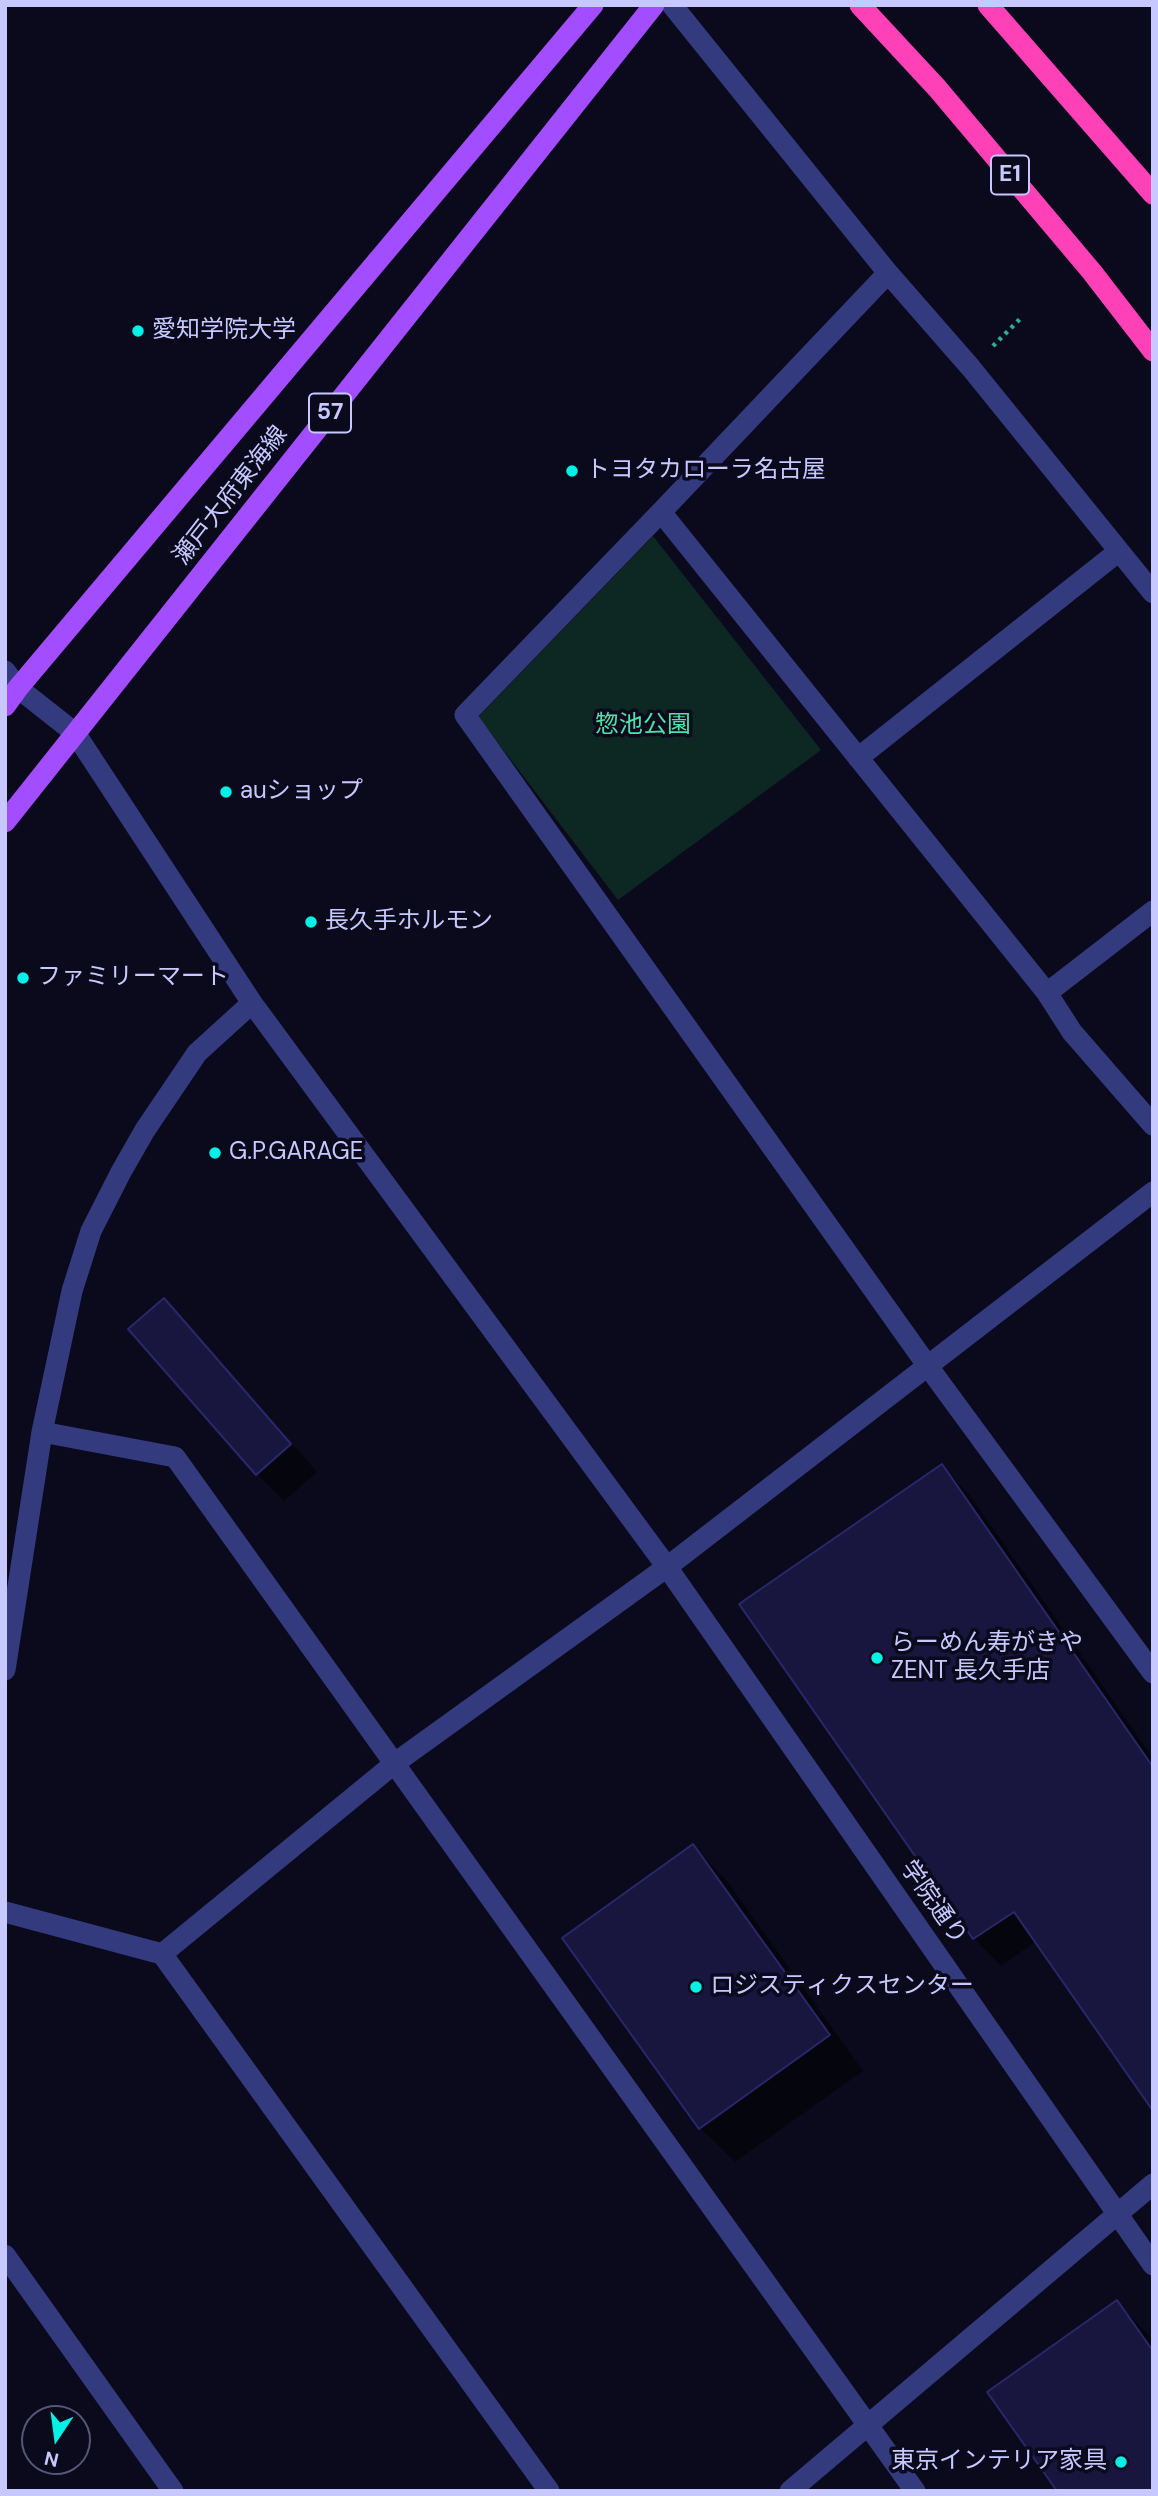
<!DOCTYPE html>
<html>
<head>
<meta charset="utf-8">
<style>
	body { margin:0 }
	#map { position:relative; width:1158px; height:2496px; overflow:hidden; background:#0b0a1c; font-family:"DM Sans",sans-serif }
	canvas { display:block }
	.frame { position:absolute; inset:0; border:7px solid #c6c8ff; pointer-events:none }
	.north { position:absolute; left:21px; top:2405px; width:70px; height:70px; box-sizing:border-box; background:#0b0a1c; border:2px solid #565677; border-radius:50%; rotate:193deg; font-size:19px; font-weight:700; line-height:28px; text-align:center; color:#c6c8ff }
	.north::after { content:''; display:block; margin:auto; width:24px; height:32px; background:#00f1e6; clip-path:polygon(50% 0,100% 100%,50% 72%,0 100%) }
</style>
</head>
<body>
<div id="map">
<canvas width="1158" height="2496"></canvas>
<div class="frame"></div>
<div class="north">N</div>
</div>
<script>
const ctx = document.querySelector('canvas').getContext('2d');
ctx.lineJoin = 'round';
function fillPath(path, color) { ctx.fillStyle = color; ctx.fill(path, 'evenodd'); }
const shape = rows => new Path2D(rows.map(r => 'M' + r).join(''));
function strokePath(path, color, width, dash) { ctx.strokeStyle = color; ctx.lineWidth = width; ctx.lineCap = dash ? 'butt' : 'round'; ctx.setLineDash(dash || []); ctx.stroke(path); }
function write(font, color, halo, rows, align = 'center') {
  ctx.font = font + ' "DM Sans","Noto Sans JP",sans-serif'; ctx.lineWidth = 7; ctx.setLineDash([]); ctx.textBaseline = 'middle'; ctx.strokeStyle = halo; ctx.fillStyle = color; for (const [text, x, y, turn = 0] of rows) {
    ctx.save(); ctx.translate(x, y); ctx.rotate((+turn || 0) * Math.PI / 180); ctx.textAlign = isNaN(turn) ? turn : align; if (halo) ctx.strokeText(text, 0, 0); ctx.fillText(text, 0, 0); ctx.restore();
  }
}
fillPath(shape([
	[653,536,821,750,618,900,478,717]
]), '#0d2722');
fillPath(shape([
	[163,1301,191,1328,317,1472,284,1501,257,1474],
	[941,1467,969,1494,1153,1758,1153,2108,1037,1941,1001,1966,974,1938,741,1605],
	[693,1846,727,1881,863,2071,735,2162,700,2128],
	[1117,2303,1153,2339,1153,2491]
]), '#0007');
const building = shape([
	[164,1298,291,1444,256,1475,128,1329,164,1298],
	[942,1464,1153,1767,1153,2111,1014,1912,973,1939,739,1604,942,1464],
	[693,1844,830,2035,699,2129,562,1938,693,1844],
	[1117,2300,1153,2351,1153,2491,1057,2491,987,2392,1117,2300]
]);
fillPath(building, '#18163e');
strokePath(building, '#2a276b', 2);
strokePath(shape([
	[993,346,1022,317]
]), '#28b195', 4.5, [3.5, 5]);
strokePath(shape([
	[672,5,888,273,971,368,1153,593],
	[888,273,661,512,465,715,927,1365,1153,1673],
	[661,512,1047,993,1072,1032,1153,1125],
	[5,671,18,688,75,733,252,1003,667,1567,1153,2265],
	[858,758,1119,551],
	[1047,993,1153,911],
	[42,1432,175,1457,915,2491],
	[5,1670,42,1432,72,1291,91,1231,121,1172,145,1130,197,1053,252,1003],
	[5,1912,162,1954,549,2491],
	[162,1954,395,1763,667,1567,1153,1192],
	[5,2255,173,2491],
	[790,2491,1153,2184]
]), '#333b7e', 21);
strokePath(shape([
	[5,706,18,688,593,5],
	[5,822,654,5]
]), '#a24dff', 21);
strokePath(shape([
	[860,5,937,88,1092,272,1153,351],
	[988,5,1153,194]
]), '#ff41b8', 21);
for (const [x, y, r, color] of [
	[138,331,7,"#00f1e6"],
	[572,471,7,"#00f1e6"],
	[226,792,7,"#00f1e6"],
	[311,922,7,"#00f1e6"],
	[23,978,7,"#00f1e6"],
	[215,1153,7,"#00f1e6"],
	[877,1658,7,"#00f1e6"],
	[696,1987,7,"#00f1e6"],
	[1121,2462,7,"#00f1e6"]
]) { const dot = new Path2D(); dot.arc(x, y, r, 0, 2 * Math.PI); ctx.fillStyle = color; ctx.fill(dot); strokePath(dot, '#0b0a1c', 2.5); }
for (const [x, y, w] of [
	[1010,175,38],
	[330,413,42]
]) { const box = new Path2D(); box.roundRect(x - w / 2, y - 19.5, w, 39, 5); ctx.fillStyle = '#0b0a1c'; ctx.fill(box); strokePath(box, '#c6c8ff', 2); }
write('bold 23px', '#c6c8ff', null, [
	["E1",1010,175],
	["57",330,413]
]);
write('24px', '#c6c8ff', '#0b0a1c', [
	["愛知学院大学",152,331],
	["トヨタカローラ名古屋",586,471],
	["auショップ",240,792],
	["長久手ホルモン",325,922],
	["ファミリーマート",37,978],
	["G.P.GARAGE",229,1153],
	["らーめん寿がきや",891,1644],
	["ZENT 長久手店",891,1672],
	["ロジスティクスセンター",710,1987],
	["東京インテリア家具",1107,2462,"right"]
], 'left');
write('24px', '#c6c8ff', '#0b0a1c', [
	["瀬戸大府東海線",231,496,-52],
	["学院通り",933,1903,55]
]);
write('24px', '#4ee2a8', '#0b0a1c', [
	["惣池公園",643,726]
]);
</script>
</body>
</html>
